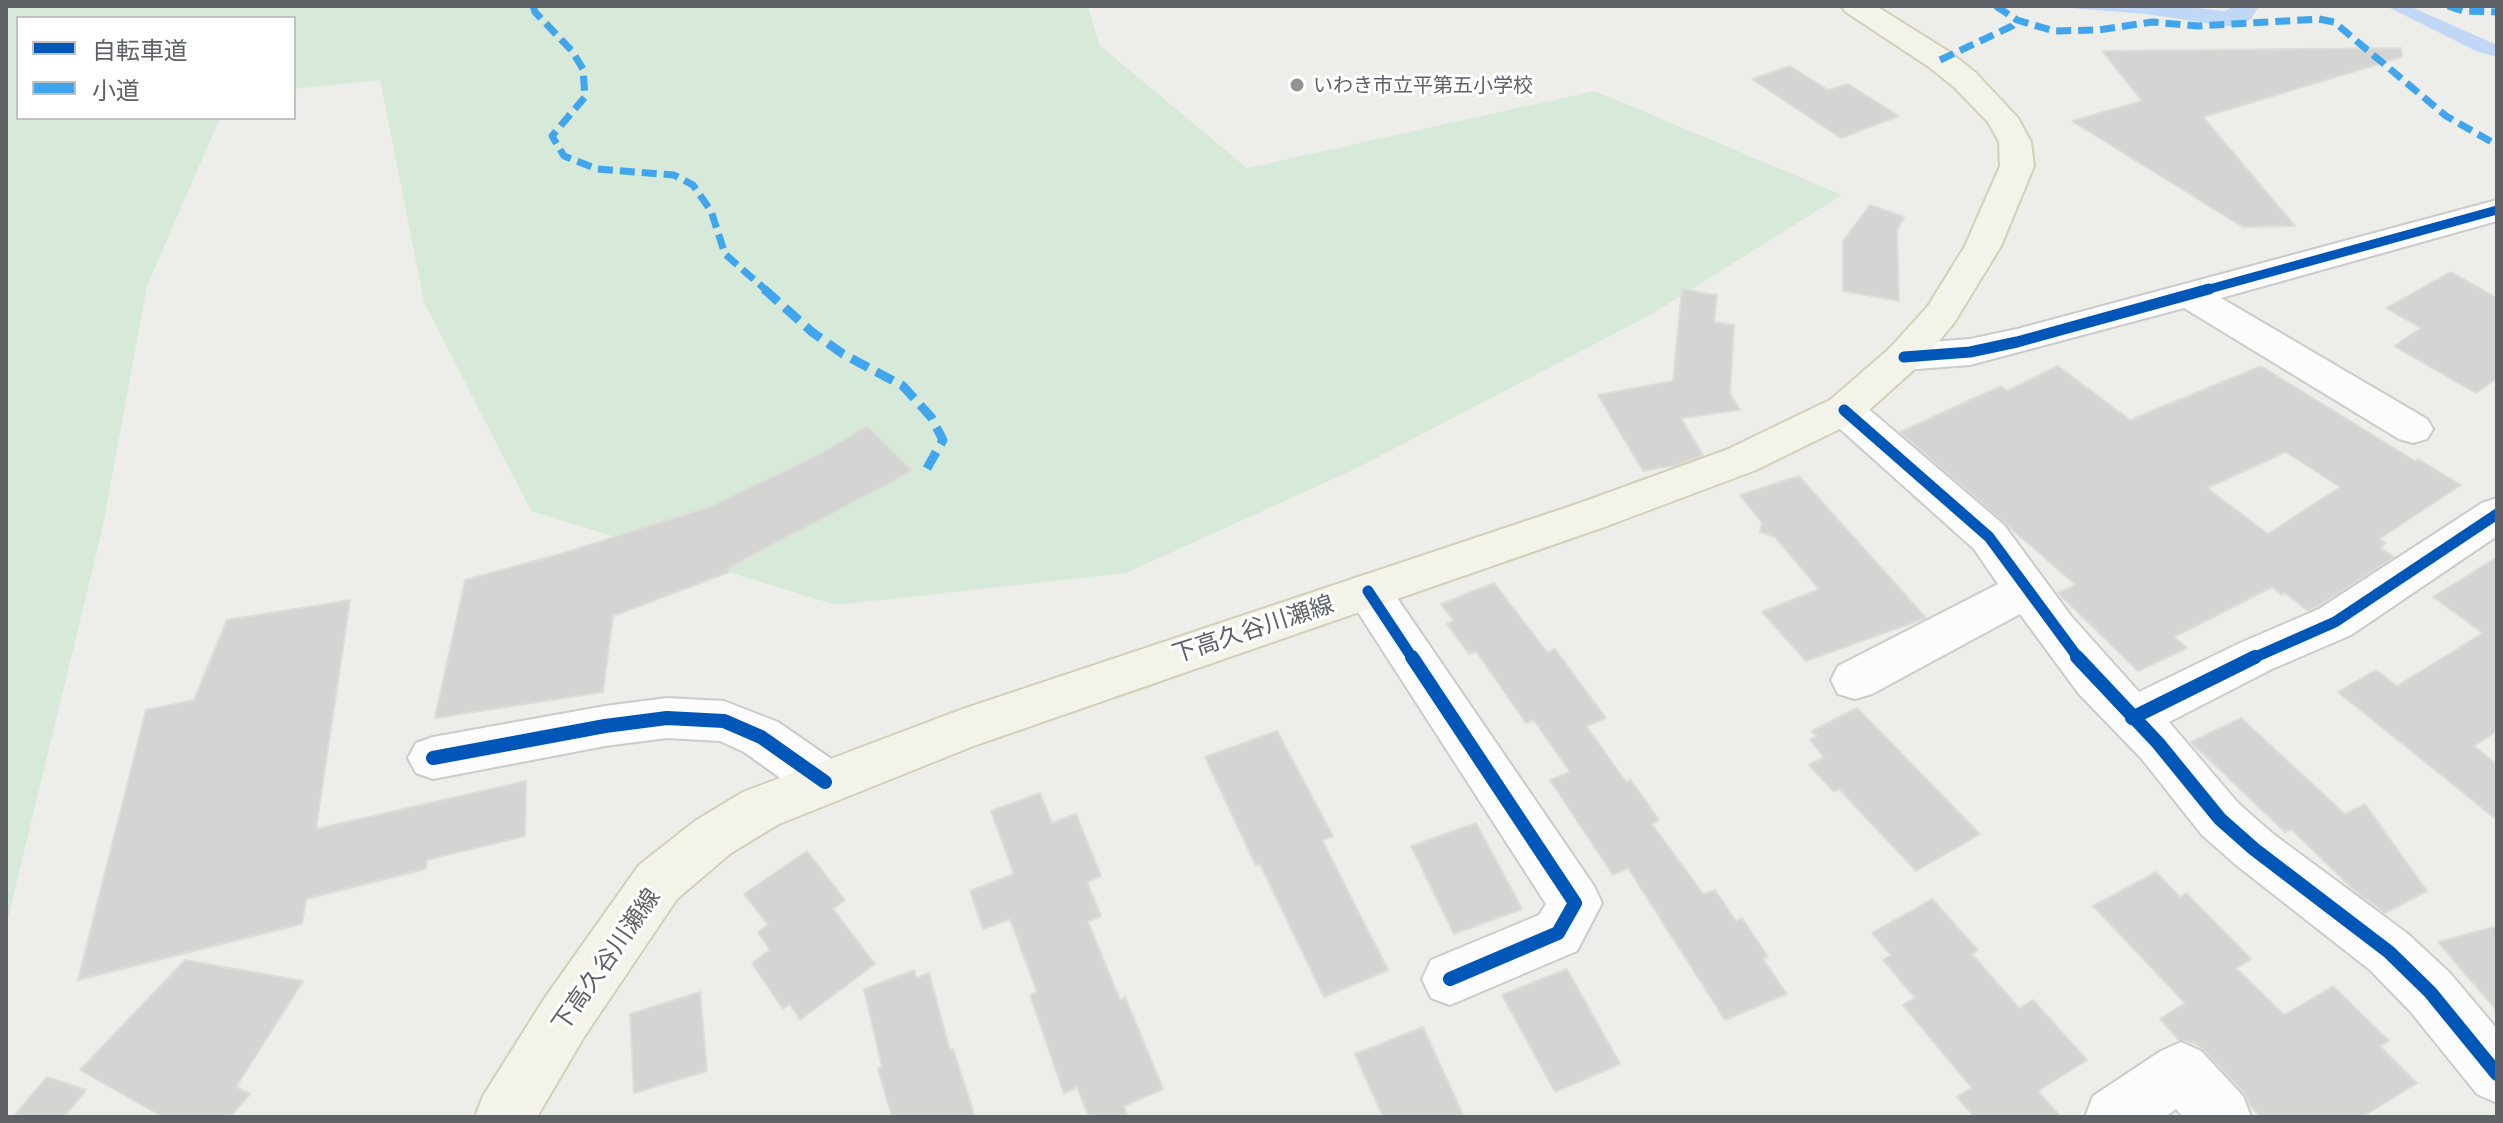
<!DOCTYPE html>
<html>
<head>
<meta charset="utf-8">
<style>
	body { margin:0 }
	#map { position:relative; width:2503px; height:1123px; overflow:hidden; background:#edede9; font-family:Ubuntu,"Noto Sans JP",sans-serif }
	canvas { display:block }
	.frame { position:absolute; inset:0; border:8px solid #5e6166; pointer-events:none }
	.legend { position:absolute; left:16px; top:16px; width:280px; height:104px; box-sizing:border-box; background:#fff; border:2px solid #bfc0c2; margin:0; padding:10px 14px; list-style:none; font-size:24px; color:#5e6166 }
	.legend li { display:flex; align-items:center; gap:16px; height:40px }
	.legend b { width:40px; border:2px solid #bfc0c2 }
</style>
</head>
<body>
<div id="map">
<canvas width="2503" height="1123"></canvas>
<div class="frame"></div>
<ul class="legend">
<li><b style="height:10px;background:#0057b8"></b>自転車道</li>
<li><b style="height:10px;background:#41a5ee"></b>小道</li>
</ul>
</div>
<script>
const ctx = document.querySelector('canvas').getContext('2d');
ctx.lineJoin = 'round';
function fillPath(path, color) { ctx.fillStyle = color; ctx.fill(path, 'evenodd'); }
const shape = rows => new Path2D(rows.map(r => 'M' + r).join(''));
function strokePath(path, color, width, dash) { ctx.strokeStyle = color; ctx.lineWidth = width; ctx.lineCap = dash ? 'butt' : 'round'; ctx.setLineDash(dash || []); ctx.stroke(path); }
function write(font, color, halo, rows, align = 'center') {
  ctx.font = font + ' Ubuntu,"Noto Sans JP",sans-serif'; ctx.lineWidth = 6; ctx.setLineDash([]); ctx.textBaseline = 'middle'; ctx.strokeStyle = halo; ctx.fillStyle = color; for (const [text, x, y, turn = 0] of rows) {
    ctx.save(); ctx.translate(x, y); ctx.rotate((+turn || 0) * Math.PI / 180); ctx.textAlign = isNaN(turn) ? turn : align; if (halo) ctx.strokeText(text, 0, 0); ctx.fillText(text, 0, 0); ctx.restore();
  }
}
fillPath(shape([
	[6,6,1088,6,1099,45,1247,168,1595,91,1842,195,1650,315,1355,469,1126,573,836,605,531,511,424,302,380,80,294,89,294,18,18,18,18,118,220,118,147,286,102,530,6,926]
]), '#d7e9d8');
fillPath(shape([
	[2046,6,2178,6,2225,11,2234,6,2259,6,2251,19,2241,25,2227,26,2146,14],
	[2386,6,2409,6,2497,45,2497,57,2476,51]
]), '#c0d7f5');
const building = shape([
	[2401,48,2402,57,2203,117,2295,226,2243,227,2072,121,2142,101,2102,51,2401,48],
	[1790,66,1828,90,1848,84,1899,116,1841,138,1752,79,1790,66],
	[1870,205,1904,217,1897,231,1899,301,1843,291,1843,241,1870,205],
	[2451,272,2497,298,2497,378,2476,393,2394,346,2421,328,2386,308,2451,272],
	[1682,289,1717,295,1714,322,1734,325,1730,394,1740,410,1681,418,1703,455,1677,465,1643,471,1598,395,1673,381,1682,289],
	[2058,366,2130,420,2261,366,2415,461,2418,459,2461,485,2379,539,2386,543,2380,548,2394,557,2318,606,2308,611,2285,593,2281,595,2272,587,2174,637,2187,648,2138,671,2058,593,2076,585,1900,432,2001,386,2007,391,2058,366],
	[2286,452,2340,487,2268,534,2207,488,2286,452],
	[867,426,912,471,728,568,729,572,613,616,603,692,435,718,465,580,564,553,712,506,818,455,867,426],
	[1799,476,1926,618,1806,661,1762,612,1819,589,1775,537,1760,532,1762,523,1740,495,1799,476],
	[2497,557,2497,731,2474,746,2497,765,2497,820,2338,692,2376,670,2397,686,2483,633,2433,597,2497,557],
	[1494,583,1547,652,1555,649,1606,718,1586,726,1626,782,1631,780,1659,820,1652,824,1703,894,1715,890,1736,921,1742,918,1768,957,1763,959,1787,994,1725,1020,1628,868,1613,875,1550,780,1570,772,1534,720,1526,723,1476,651,1469,654,1447,624,1454,621,1441,604,1494,583],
	[350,600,316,829,526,781,525,836,427,860,426,869,306,899,302,924,78,980,146,710,194,700,227,620,350,600],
	[1857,708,1980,834,1916,871,1839,789,1834,792,1809,765,1824,757,1810,740,1817,736,1812,731,1857,708],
	[2241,718,2345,814,2365,804,2427,891,2385,913,2355,891,2291,829,2285,832,2191,742,2241,718],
	[1277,731,1333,836,1322,840,1388,970,1324,997,1260,864,1256,866,1205,757,1277,731],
	[1040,793,1052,823,1076,814,1101,876,1087,882,1101,916,1088,922,1120,1000,1125,997,1163,1089,1124,1106,1128,1117,1089,1117,1077,1087,1064,1094,1030,995,1037,992,1010,919,983,929,970,891,1014,874,991,811,1040,793],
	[1476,823,1522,909,1454,934,1411,846,1476,823],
	[807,851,845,900,833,909,875,964,800,1020,790,1004,783,1009,752,963,770,950,758,932,768,925,744,894,807,851],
	[2156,872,2180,897,2186,893,2251,959,2236,968,2284,1015,2333,986,2389,1041,2380,1046,2417,1083,2362,1117,2261,1117,2249,1104,2245,1094,2203,1049,2194,1043,2179,1040,2160,1019,2185,1003,2093,906,2156,872],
	[1932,899,1978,950,1972,954,2019,1008,2033,1000,2087,1060,2038,1091,2061,1117,1974,1117,1957,1097,1972,1088,1903,1005,1915,998,1883,960,1891,955,1872,933,1932,899],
	[2497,926,2497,1011,2438,942,2497,926],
	[185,960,303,981,236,1087,250,1094,230,1117,163,1117,80,1070,185,960],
	[1567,969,1620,1064,1555,1092,1502,995,1567,969],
	[914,970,917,978,929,973,950,1051,953,1049,975,1117,892,1117,878,1069,882,1067,864,989,914,970],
	[700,992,707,1071,634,1093,630,1014,700,992],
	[1423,1027,1443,1071,1464,1117,1383,1117,1355,1054,1423,1027],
	[47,1077,86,1090,64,1117,13,1117,47,1077]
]);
fillPath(building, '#d4d4d2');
strokePath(building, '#dcdcd8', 2);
const minor = shape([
	[2497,200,2497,221,2221,298,2427,419,2433,429,2427,439,2413,443,2399,439,2184,308,1970,365,1904,370,1890,366,1885,357,1890,348,1904,344,1970,339,2017,329,2497,200],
	[1844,396,1858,400,2004,525,2071,616,2139,692,2240,643,2319,609,2482,503,2497,498,2497,536,2351,635,2272,669,2169,722,2238,803,2272,833,2408,934,2450,973,2497,1029,2497,1103,2477,1094,2410,1011,2370,970,2236,865,2202,835,2141,758,2079,694,2020,614,1872,694,1855,699,1838,694,1831,680,1838,666,1998,584,1974,549,1830,420,1824,410,1830,400,1844,396],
	[1368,574,1384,579,1594,886,1602,903,1577,951,1450,1005,1431,998,1422,979,1431,960,1539,915,1546,904,1352,603,1346,591,1352,579,1368,574],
	[667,698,724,701,778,722,843,767,850,782,843,797,825,804,807,797,744,752,720,741,667,738,605,746,433,779,416,773,408,758,416,743,433,737,605,706,667,698],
	[2181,1042,2201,1051,2243,1096,2251,1117,2183,1117,2176,1109,2165,1117,2085,1117,2093,1096,2161,1051,2181,1042]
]);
const major = shape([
	[1841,6,1876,6,1951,53,1976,73,2018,118,2031,142,2034,166,2001,246,1954,323,1918,366,1858,420,1756,470,1607,526,976,745,779,824,731,853,677,899,584,1037,537,1117,475,1117,483,1096,544,999,639,865,695,821,743,792,960,710,1577,504,1726,450,1830,400,1890,348,1928,306,1965,246,2000,166,1999,142,1988,122,1954,87,1929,67,1846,12,1841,6]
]);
strokePath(minor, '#cbcbcb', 4);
strokePath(major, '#d3d0b9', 4);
fillPath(minor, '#fcfcfc');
fillPath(major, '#f3f3e9');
strokePath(shape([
	[533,6,535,12,572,51,583,69,585,97,552,136,564,156,597,169,674,175,693,185,711,211,725,254,767,291],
	[1996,6,2017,20,2054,31,2098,30,2152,22,2198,26,2319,19,2334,22,2446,116,2497,145],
	[2448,6,2463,11,2497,12],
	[1940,60,2012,26,2017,20]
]), '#41a5ee', 7, [15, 7]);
strokePath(shape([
	[764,289,812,332,843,354,903,386,931,417,943,440,926,470]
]), '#41a5ee', 9, [19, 9]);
strokePath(shape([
	[2202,291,2497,210]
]), '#0057b8', 9);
strokePath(shape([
	[1904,357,1970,352,2017,342,2209,289],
	[1844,410,1989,537,2079,659],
	[1368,591,1413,659],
	[2251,659,2335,622,2497,514]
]), '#0057b8', 11);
strokePath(shape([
	[1412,657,1575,903,1558,933,1450,979],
	[2077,657,2158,743,2220,819,2254,849,2389,952,2430,992,2497,1074],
	[2132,718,2255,657],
	[433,758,605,726,667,718,724,721,761,737,825,782]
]), '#0057b8', 14);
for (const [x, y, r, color] of [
	[1297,85,8,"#909294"]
]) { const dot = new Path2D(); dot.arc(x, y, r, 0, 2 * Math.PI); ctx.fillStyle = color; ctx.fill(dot); strokePath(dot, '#fff', 3); }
write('20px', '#5e6166', '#fff', [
	["いわき市立平第五小学校",1313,85]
], 'left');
write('24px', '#5e6166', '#fff', [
	["下高久谷川瀬線",1253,629,-18],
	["下高久谷川瀬線",606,960,-55]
]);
</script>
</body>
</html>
